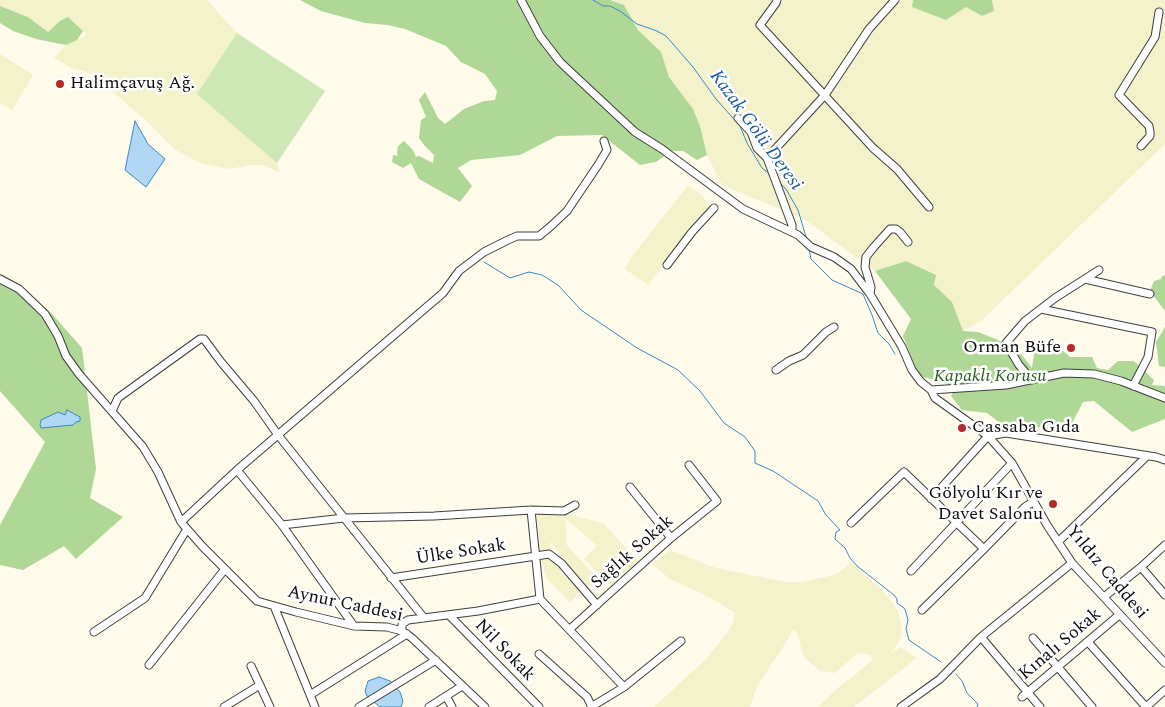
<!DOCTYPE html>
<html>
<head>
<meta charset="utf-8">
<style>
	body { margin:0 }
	canvas { display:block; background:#fefbea }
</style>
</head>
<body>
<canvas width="1165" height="707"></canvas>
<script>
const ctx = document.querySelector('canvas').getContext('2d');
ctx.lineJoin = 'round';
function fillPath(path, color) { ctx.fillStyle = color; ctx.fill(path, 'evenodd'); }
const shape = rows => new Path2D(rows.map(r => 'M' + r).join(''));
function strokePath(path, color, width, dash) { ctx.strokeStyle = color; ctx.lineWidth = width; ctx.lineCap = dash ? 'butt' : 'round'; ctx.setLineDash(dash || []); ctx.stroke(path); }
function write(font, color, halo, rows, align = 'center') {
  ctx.font = font + ' Spectral,serif'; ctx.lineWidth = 5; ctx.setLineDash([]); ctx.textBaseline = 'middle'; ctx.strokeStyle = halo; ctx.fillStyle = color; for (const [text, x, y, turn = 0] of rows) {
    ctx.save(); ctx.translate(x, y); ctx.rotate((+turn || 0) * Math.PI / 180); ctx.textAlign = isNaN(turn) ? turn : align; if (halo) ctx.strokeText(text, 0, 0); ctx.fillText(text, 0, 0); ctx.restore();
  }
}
fillPath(shape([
	[0,0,207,0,237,33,198,94,276,161,280,173,263,165,251,165,229,169,200,163,174,149,151,125,98,79,87,72,73,69,54,58,66,45,87,35,68,17,60,21,48,32,28,17,0,6],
	[610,0,913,0,912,7,966,7,983,16,994,11,992,0,1165,0,1165,144,981,321,963,331,952,302,934,285,936,275,906,261,875,271,804,219,722,185,707,155,700,126,693,109,669,77,661,52,638,30,624,5],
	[0,54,33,75,12,110,0,103],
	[688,185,697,191,706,200,709,207,648,285,625,269,630,259],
	[537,514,563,516,567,514,603,523,639,562,612,587,584,559,597,546,564,517,566,525,566,544,597,578,587,589,551,542,550,544,556,562,562,573,581,591,570,602,546,578,542,562],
	[673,551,716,568,786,582,800,582,830,576,840,572,848,565,849,561,880,588,892,602,898,612,902,630,900,640,891,653,901,647,917,658,854,707,818,707,841,685,855,675,872,660,871,655,858,653,835,673,820,671,804,657,796,630,793,630,783,647,757,686,750,707,654,707,705,660,727,633,732,625,735,613,711,598,670,579,652,564,668,552]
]), '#f3f2cb');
fillPath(shape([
	[237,33,325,91,277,163,197,94]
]), '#cde7b5');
fillPath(shape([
	[300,0,610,0,624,5,638,30,661,52,669,77,693,109,700,126,707,155,697,160,683,151,672,151,656,162,640,165,602,135,557,136,520,155,471,160,458,168,472,186,460,202,419,179,411,163,403,168,392,162,393,155,398,156,397,153,398,146,404,141,413,150,416,157,419,156,433,163,434,155,424,145,419,138,421,120,426,117,419,100,425,92,438,118,445,124,464,109,484,101,495,100,497,91,485,74,461,62,446,46,405,29,388,25,365,23,321,11],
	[913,0,992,0,994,11,982,16,966,7,946,20,912,7],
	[0,6,28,17,48,32,60,21,68,17,83,31,77,40,66,45,36,39,13,31,0,23],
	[906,261,936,275,934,285,952,302,963,331,978,332,998,340,1022,355,1032,368,1034,354,1042,347,1060,348,1070,357,1092,357,1097,368,1108,370,1118,361,1134,361,1154,380,1152,385,1165,386,1165,419,1132,432,1094,401,1083,402,1069,429,1004,426,987,413,962,410,951,396,956,387,918,375,903,336,911,319,875,271],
	[0,273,22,287,51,313,82,348,96,469,90,498,123,517,76,559,64,546,23,570,0,565,0,525,45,442,0,391],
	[1165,275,1165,311,1150,291,1154,281,1161,279,1162,276],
	[1165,327,1165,367,1159,366,1156,342]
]), '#afd795');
const water = shape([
	[135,121,148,144,165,159,146,187,125,170,135,121],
	[67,410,80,417,80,421,76,422,73,425,41,428,40,425,41,420,58,412,65,415,67,410],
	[379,677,390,681,400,692,403,701,401,707,380,707,367,696,365,691,368,681,379,677]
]);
fillPath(water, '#b0d7f4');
strokePath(water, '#3988c9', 1);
strokePath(shape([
	[593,0,603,6,610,6,620,11,637,24,657,31,666,36,693,67,716,99,740,126,747,143,762,168,770,174],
	[778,181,786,189,798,210,807,240],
	[809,249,811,259,832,280,863,294,872,315,878,333,889,344,895,354],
	[484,262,510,278,529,272,542,275,558,285,581,310,637,348,678,370,700,391,724,423,745,437,755,451,755,463,773,471,818,501,826,515,840,530,836,532,835,539,845,548,850,558,857,566,894,595,897,599,897,603,905,609,908,620,906,629,909,640,941,662],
	[956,674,962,681,967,693,978,704,977,707]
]), '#3988c9', 1);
const minor = shape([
	[521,0,540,36,560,62,635,132,662,149,743,209,798,235,811,247,834,257,851,269,870,294,902,347,912,370,921,382,931,390,935,398,988,436,1012,463,1047,525,1072,563,1165,663],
	[777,0,776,3,760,25,873,148,897,169,929,207],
	[738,118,751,132,757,148,767,158,792,225,792,232],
	[1141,146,1150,136,1150,132,1149,126,1119,95,1155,37,1159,12],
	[767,158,825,95,869,29,895,0],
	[667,265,692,232,714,208],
	[0,279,19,289,45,314,58,336,66,356,79,374,143,447,158,472,181,522,202,546,257,601,296,612,354,626,387,627,402,631,412,638,485,707],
	[1085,279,1150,294],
	[870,294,871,287,865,267,866,257,873,248,890,229,896,229,900,232,908,242],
	[1041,309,1152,332,1148,357,1133,386],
	[776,370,789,361,803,355,826,332,834,327],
	[1032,380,1019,365,1006,343,1025,321,1055,298,1099,270],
	[931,390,1006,385,1064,373,1094,374,1121,381,1165,398],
	[112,411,118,398,200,339,204,339,221,362,254,401,278,435,424,618],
	[237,470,282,525,354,626],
	[630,487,671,538],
	[931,499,988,436,1006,433,1156,457,1165,460],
	[531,510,540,599,624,687],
	[181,522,237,470,443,293,459,271,484,252,508,240,517,236,539,236,550,227,567,211,598,165,607,150,604,141],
	[851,523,904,472,984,549],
	[282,525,344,518,434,516,531,510,564,511,575,505],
	[1058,542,1147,456],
	[1141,567,1165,595],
	[911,571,1012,463],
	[391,578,549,554,561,563,597,605],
	[1104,597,1141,567,1165,545],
	[274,606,315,707],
	[922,610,984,549,1025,507,1034,501],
	[449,615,539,707],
	[570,629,671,538,717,501,689,465],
	[402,631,402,624,408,620,478,611,540,599],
	[94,632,145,598,187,529],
	[981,637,1040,707],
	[1033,638,1092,707],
	[1088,642,1146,707,1165,690],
	[539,654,587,697,592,707],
	[149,665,225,569],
	[251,666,270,707],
	[310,695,407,634],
	[446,696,452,707],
	[1022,697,1119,615],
	[224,707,260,685],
	[359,707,436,660],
	[429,707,462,686],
	[591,707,624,687,681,641],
	[901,707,940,679,981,637,1072,563]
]);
strokePath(minor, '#3e3e3e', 9);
strokePath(minor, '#fff', 7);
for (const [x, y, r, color] of [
	[60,84,5,"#b72828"],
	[1071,348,5,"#b72828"],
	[962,428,5,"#b72828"],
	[1053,504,5,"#b72828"]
]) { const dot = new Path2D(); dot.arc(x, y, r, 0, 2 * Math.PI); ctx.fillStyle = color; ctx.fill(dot); strokePath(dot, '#fff', 2); }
write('18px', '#0b0b0b', '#fff', [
	["Halimçavuş Ağ.",70,84],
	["Orman Büfe",1061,348,"right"],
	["Cassaba Gıda",972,428],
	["Gölyolu Kır ve",1043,494,"right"],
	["Davet Salonu",1043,515,"right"]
], 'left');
write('italic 18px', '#28601e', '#fff', [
	["Kapaklı Korusu",990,377]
]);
write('18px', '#0b0b0b', '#fff', [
	["Ülke Sokak",461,553,-9],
	["Sağlık Sokak",633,553,-41],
	["Yıldız Caddesi",1106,573,50],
	["Aynur Caddesi",345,605,12],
	["Kınalı Sokak",1061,645,-40],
	["Nil Sokak",504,651,46]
]);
write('italic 19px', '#195a99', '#fff', [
	["Kazak Gölü Deresi",755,131,54]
]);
</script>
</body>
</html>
